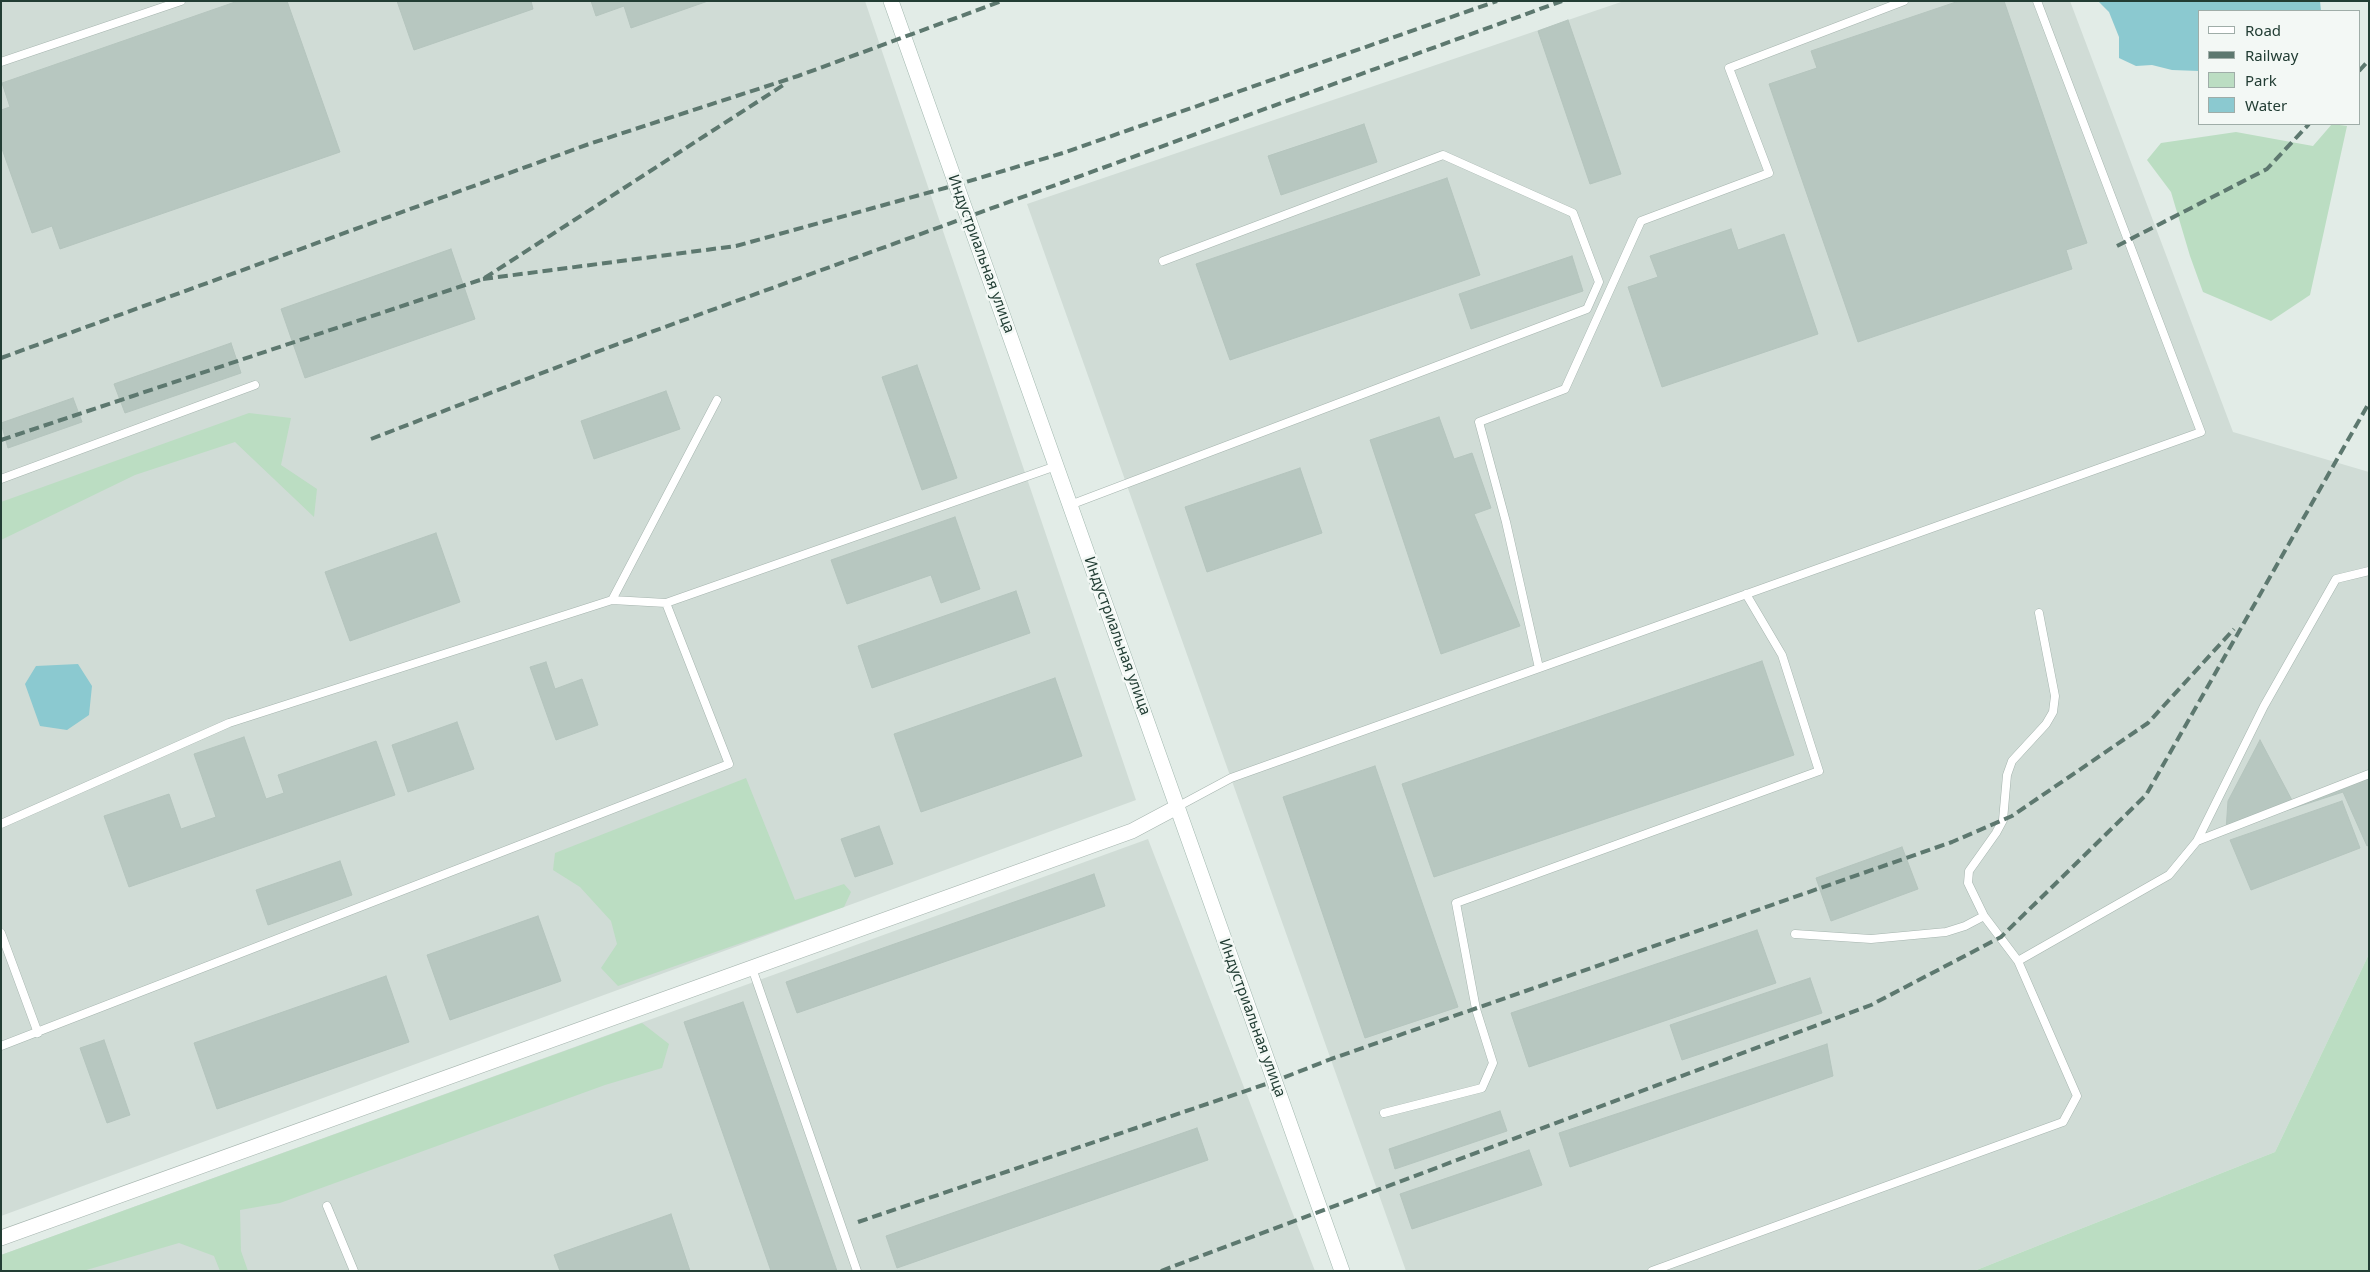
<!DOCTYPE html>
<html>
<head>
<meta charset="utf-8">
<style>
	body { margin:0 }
	#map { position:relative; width:2370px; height:1272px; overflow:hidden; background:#e2ece7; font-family:"Noto Sans",sans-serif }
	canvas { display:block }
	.frame { position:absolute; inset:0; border:2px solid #223d34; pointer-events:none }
	.legend { position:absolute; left:2198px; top:10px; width:162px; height:115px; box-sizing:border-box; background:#f3f8f5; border:1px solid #9fada8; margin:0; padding:6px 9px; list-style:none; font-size:15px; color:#223d34 }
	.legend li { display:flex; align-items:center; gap:10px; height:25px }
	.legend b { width:25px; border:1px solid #9fada8 }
</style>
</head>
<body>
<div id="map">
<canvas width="2370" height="1272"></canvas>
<div class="frame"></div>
<ul class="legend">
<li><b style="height:6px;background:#fff"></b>Road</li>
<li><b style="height:6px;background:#5d786f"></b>Railway</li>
<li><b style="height:14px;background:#bbddc2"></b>Park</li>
<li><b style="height:14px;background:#8bc9d0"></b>Water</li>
</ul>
</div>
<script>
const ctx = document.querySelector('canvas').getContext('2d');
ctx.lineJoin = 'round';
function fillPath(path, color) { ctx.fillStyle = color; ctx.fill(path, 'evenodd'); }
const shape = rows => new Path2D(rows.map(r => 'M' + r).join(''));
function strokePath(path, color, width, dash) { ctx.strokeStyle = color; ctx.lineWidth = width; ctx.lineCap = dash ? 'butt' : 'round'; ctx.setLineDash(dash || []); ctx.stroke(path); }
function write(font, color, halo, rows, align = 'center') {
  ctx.font = font + ' "Noto Sans",sans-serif'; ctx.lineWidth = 5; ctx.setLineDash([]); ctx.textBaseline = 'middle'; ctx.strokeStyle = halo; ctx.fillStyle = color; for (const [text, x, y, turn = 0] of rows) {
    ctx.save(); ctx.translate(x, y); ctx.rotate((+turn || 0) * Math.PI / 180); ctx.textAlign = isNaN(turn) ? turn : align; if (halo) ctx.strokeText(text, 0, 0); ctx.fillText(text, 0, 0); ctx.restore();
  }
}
fillPath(shape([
	[1,1,865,1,1136,800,1,1216],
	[1624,1,2070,1,2233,432,2369,472,2369,954,2275,1152,1974,1271,1406,1271,1027,204],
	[1148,839,1315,1271,1,1271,1,1255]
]), '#d0dcd6');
fillPath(shape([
	[2332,124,2347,126,2310,295,2271,321,2203,292,2190,256,2171,192,2147,160,2161,143,2236,132,2313,146],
	[249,413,291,418,281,465,317,489,314,517,235,442,135,475,1,540,1,502],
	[746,778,795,900,844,884,851,892,844,907,618,986,601,968,617,944,611,921,580,887,553,870,555,853],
	[2369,954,2369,1271,1974,1271,2275,1152],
	[642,1023,669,1044,662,1068,605,1085,280,1203,240,1210,241,1251,248,1271,220,1271,214,1256,179,1243,83,1271,1,1271,1,1255]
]), '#bbddc2');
fillPath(shape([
	[2098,1,2320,1,2321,11,2199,11,2199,71,2172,70,2152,65,2136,66,2119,58,2119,37,2109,12],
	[78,664,92,686,89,715,67,730,40,726,25,684,36,666]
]), '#8bc9d0');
const building = shape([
	[238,1,287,1,340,152,60,249,52,226,32,233,1,146,1,110,10,107,2,83,238,1],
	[397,1,531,1,533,9,414,50,397,1],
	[591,1,708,1,631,28,624,6,596,16,591,1],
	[1959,1,2004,1,2087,243,2066,250,2072,269,1858,342,1769,84,1817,68,1811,51,1959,1],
	[1568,20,1621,174,1590,184,1538,31,1568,20],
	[1364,124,1377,162,1281,195,1268,156,1364,124],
	[1447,178,1480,275,1230,360,1196,264,1447,178],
	[1731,229,1738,250,1784,234,1818,334,1662,387,1628,287,1658,277,1650,256,1731,229],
	[451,249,475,319,305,378,281,309,451,249],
	[1572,256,1583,291,1471,329,1459,294,1572,256],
	[231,343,241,373,125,413,114,384,231,343],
	[917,365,957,478,922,490,882,377,917,365],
	[666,391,680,429,594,459,581,421,666,391],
	[73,398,82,422,8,448,1,423,73,398],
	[1439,417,1454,459,1472,453,1491,508,1474,514,1520,626,1441,654,1370,440,1439,417],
	[1300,468,1322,533,1207,572,1185,507,1300,468],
	[955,517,980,589,941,603,931,575,847,604,831,560,955,517],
	[436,533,460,602,350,641,325,572,436,533],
	[1016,591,1030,633,872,688,858,646,1016,591],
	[1762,661,1794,755,1434,877,1402,784,1762,661],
	[546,662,555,689,582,679,598,725,556,740,530,667,546,662],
	[1055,678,1082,756,921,812,894,734,1055,678],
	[457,722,474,769,408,792,392,745,457,722],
	[244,737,266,799,284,793,278,775,376,741,395,795,129,887,104,816,169,794,181,829,216,817,194,754,244,737],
	[2260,740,2294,804,2369,774,2369,845,2367,846,2343,792,2226,830,2228,801,2260,740],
	[1375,766,1458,1007,1365,1038,1283,797,1375,766],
	[2342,801,2360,848,2251,890,2230,840,2342,801],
	[879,826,893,864,855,877,841,839,879,826],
	[1902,847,1918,889,1831,921,1816,878,1902,847],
	[340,861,352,895,268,925,256,890,340,861],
	[1094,874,1105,906,797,1013,786,982,1094,874],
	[538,916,561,981,450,1020,427,955,538,916],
	[1757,930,1776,983,1529,1067,1511,1013,1757,930],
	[386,976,409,1042,217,1109,194,1043,386,976],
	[1810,978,1822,1013,1682,1060,1670,1025,1810,978],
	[743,1002,837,1271,771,1271,684,1022,743,1002],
	[104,1040,130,1115,107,1123,80,1048,104,1040],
	[1827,1044,1833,1076,1570,1167,1559,1133,1827,1044],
	[1500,1111,1507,1131,1395,1169,1389,1149,1500,1111],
	[1197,1128,1208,1160,897,1268,886,1236,1197,1128],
	[1529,1150,1542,1185,1412,1229,1400,1194,1529,1150],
	[671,1214,690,1271,560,1271,554,1255,671,1214]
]);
fillPath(building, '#b7c7c0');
strokePath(building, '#b5c5be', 1);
const lane = shape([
	[1,62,181,1],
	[1,479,255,385],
	[1070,505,1587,309,1599,282,1573,213,1443,155,1163,261],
	[612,600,717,400],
	[1539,668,1506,522,1479,422,1565,389,1641,221,1769,173,1729,68,1904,1],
	[1177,807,1231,778,2201,432,2037,1],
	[1,824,229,723,612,600,666,603,1056,466],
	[2197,841,2264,706,2336,579,2369,571],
	[1,933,38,1033],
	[1795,934,1871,939,1946,932,1965,926,1984,916],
	[2018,961,2169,875,2197,841,2369,774],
	[752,968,857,1271],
	[1,1046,729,764,666,603],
	[1384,1113,1482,1088,1493,1063,1476,1009,1456,903,1819,771,1782,655,1746,594],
	[327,1206,354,1271],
	[1652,1271,2063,1122,2077,1096,2018,961,1984,916,1968,883,1969,871,1996,833,2003,820,2007,775,2012,761,2046,724,2053,712,2055,696,2039,613]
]);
const street = shape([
	[1,1238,1132,831,1177,807]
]);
const secondary = shape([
	[891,1,1342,1271]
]);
strokePath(lane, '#a5b4ae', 9);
strokePath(street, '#a5b4ae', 16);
strokePath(secondary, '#a1b7ae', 16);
strokePath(lane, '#fff', 8);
strokePath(street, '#fff', 15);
strokePath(secondary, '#fff', 15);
strokePath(shape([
	[2359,71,2369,60],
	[2117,246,2267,169,2309,124],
	[483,279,736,246,956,185,1063,153,1497,1],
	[1,358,589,144,798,76,1002,1],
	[371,439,607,348,1562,1],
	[1,440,483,279,785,84],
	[858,1222,1275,1081,1331,1059,1952,842,2012,816,2148,723,2234,629],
	[1161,1271,1871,1005,2001,937,2146,795,2369,403]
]), '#5d786f', 4, [10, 5]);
write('15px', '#223d34', '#f3f8f5', [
	["Индустриальная улица",981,254,70],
	["Индустриальная улица",1117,636,70],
	["Индустриальная улица",1252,1018,70]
]);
</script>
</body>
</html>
